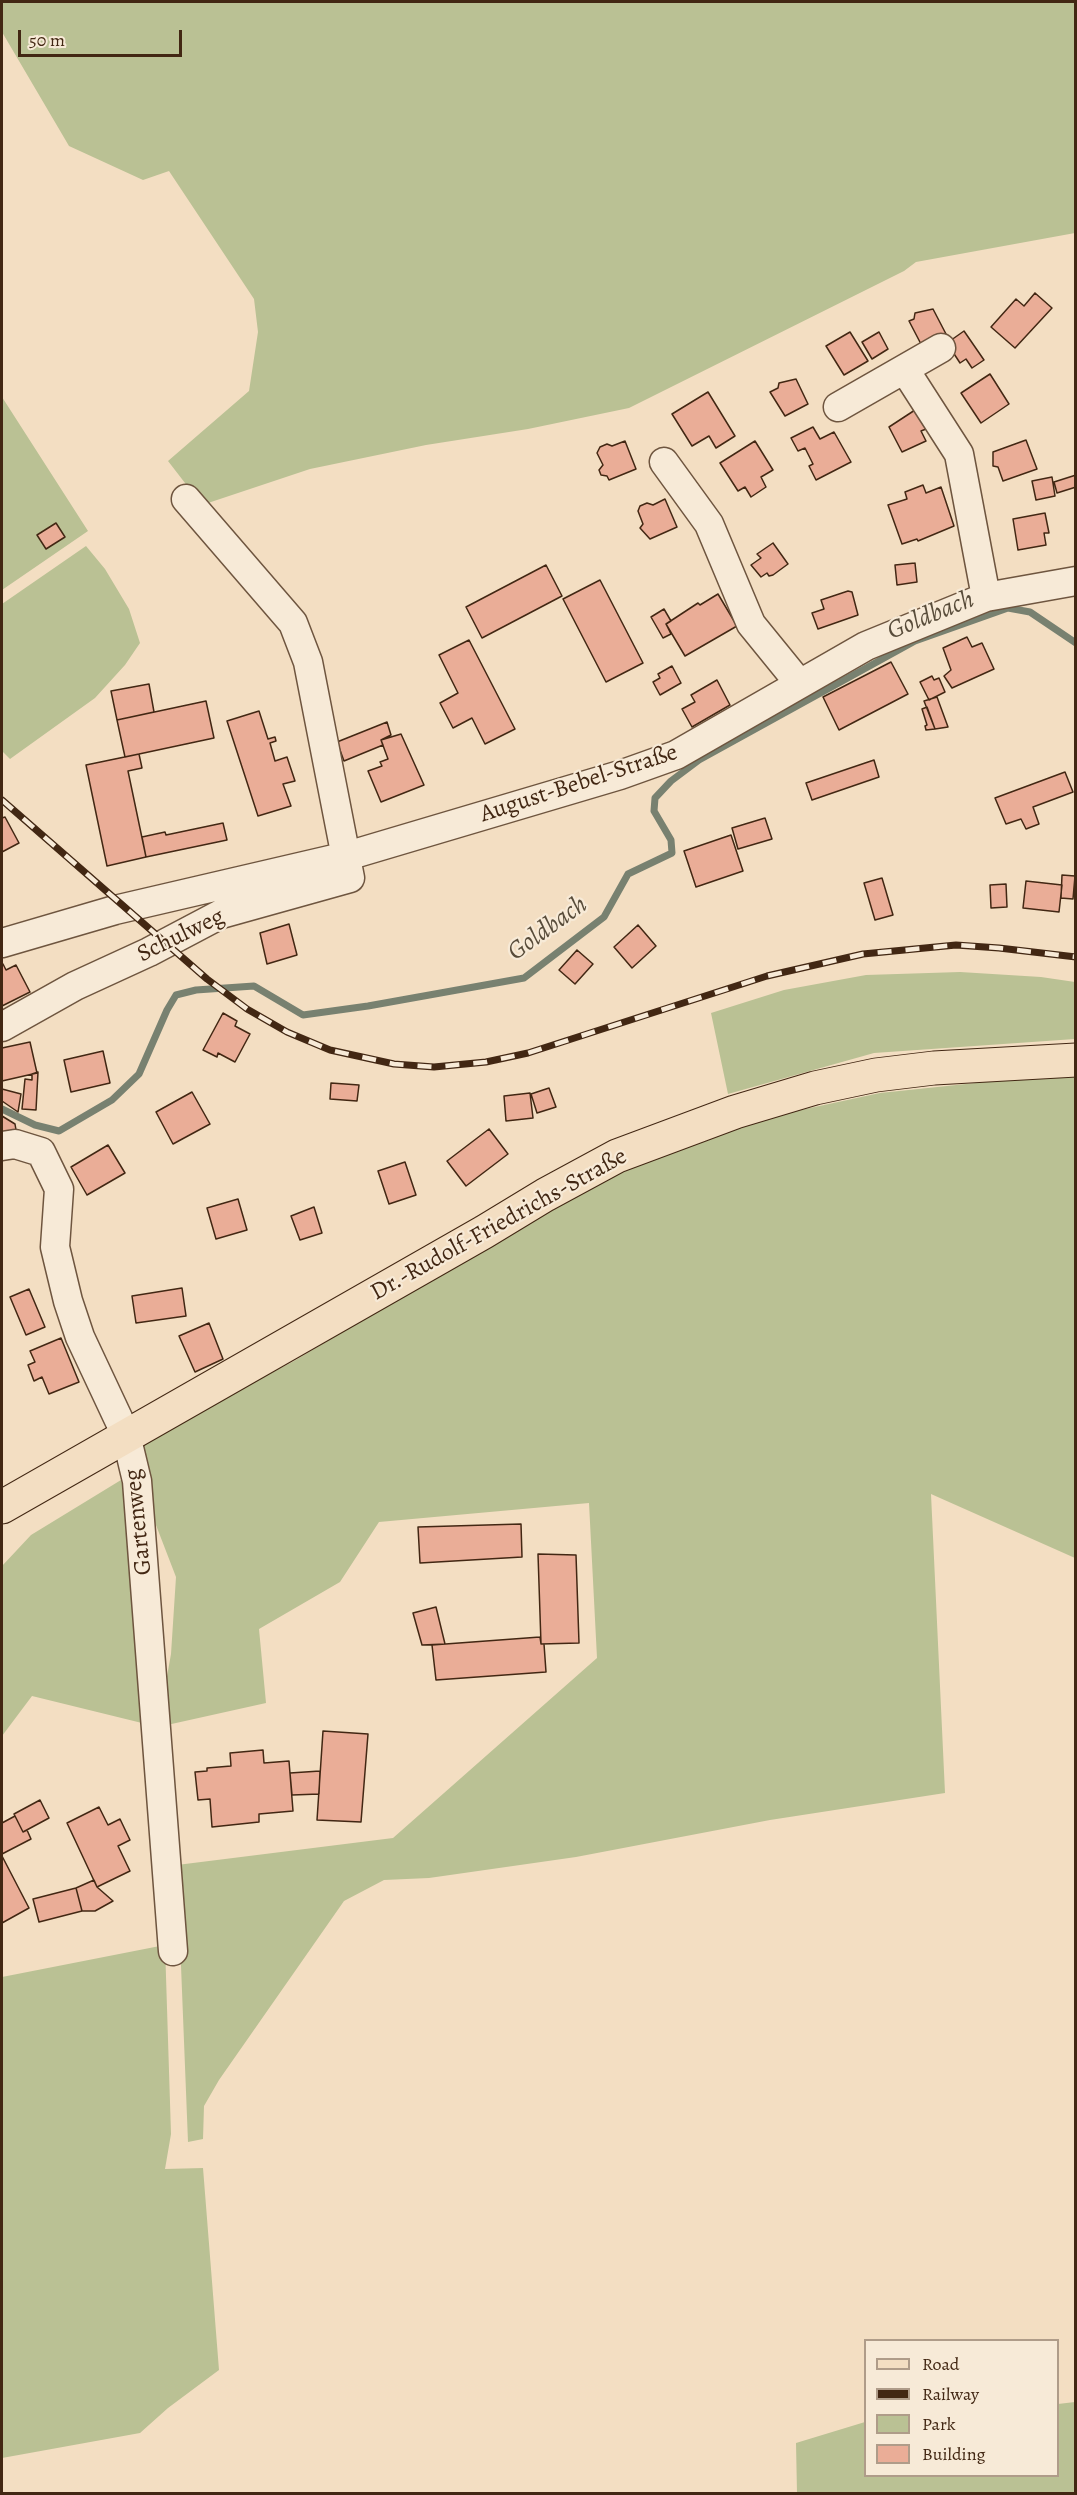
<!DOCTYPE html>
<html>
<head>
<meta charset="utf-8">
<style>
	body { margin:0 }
	#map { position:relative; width:1077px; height:2495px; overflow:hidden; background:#f3dec2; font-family:Alegreya,serif }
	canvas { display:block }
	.frame { position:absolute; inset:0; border:3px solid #422713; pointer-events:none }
	.legend { position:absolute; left:864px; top:2339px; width:195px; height:138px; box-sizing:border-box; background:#f7ead7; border:2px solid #af9c89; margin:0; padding:8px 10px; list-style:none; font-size:18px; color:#422713 }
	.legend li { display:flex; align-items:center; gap:12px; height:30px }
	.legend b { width:30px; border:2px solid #af9c89 }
	.scale { position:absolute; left:18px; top:30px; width:164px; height:27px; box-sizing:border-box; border:3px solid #422713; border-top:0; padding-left:8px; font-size:18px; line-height:21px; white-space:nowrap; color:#422713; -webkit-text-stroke:4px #f7ead7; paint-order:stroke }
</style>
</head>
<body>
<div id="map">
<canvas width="1077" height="2495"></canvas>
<div class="frame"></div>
<ul class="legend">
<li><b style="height:8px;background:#f3dec2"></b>Road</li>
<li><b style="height:8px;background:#422713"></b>Railway</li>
<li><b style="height:16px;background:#bac194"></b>Park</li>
<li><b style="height:16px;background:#eaad97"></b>Building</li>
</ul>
<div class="scale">50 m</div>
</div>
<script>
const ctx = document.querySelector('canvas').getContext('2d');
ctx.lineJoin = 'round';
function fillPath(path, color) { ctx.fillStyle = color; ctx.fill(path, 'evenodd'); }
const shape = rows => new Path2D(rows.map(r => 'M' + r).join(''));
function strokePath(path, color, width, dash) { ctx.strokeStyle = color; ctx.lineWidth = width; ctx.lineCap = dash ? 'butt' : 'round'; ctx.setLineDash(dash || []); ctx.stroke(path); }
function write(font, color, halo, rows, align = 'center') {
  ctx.font = font + ' Alegreya,serif'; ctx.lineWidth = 4.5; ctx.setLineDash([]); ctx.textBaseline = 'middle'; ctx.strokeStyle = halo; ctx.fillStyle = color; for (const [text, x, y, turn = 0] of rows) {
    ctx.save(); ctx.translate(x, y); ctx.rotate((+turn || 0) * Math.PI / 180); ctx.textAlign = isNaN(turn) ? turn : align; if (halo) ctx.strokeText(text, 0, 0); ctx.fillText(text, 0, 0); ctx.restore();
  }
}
fillPath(shape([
	[2,2,1075,2,1075,233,916,262,904,271,629,408,528,429,426,445,310,469,202,505,168,461,249,391,258,332,254,299,169,171,143,180,69,146,2,32],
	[2,397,88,531,2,590],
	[86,546,105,569,129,609,140,643,125,665,95,698,10,759,2,751,2,604],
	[960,972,1041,977,1075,982,1075,1039,874,1053,728,1094,711,1013,784,990,866,975],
	[1071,1073,1075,1074,1075,1558,931,1494,945,1793,770,1820,576,1857,429,1878,384,1880,344,1901,219,2080,204,2106,203,2139,188,2142,177,1865,393,1838,597,1658,589,1503,379,1522,340,1582,259,1629,266,1703,158,1727,171,1654,176,1577,139,1481,134,1445,294,1361,521,1225,623,1169,745,1122,880,1093],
	[121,1480,129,1507,146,1724,32,1696,2,1736,2,1566,31,1535],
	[165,1945,171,2134,165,2169,203,2168,219,2370,168,2408,140,2433,2,2458,2,1977],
	[1075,2402,1075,2493,797,2493,796,2443,865,2422,866,2476,1058,2476,1058,2404]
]), '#bac194');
strokePath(shape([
	[2,1109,35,1125,59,1131,112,1100,139,1074,167,1010,176,995,196,990,254,986,303,1015,368,1006,524,978,604,917,628,874,672,853,671,840,654,811,655,798,671,781,699,760,915,641,1008,608,1030,612,1076,643]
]), '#788170', 7);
const building = shape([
	[1035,293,1052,308,1015,348,991,327,1016,299,1024,306,1035,293],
	[933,309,946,334,922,346,909,321,914,319,915,313,933,309],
	[964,331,984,360,972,368,966,359,960,363,947,343,964,331],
	[850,332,868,361,844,375,826,346,850,332],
	[879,332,888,349,872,359,862,342,879,332],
	[990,374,1009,404,981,423,961,393,990,374],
	[796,379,808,404,785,416,770,392,778,388,779,383,796,379],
	[708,392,735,436,716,448,709,436,692,446,672,414,708,392],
	[915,410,926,429,921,431,926,441,902,452,889,427,915,410],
	[813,427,820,439,834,432,851,462,816,480,809,466,813,464,805,448,798,451,791,438,813,427],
	[1026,440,1037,469,1003,481,998,467,993,466,993,452,1026,440],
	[625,441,636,469,609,480,607,476,601,475,599,470,603,465,597,453,600,447,607,444,612,446,625,441],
	[755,441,773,470,761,477,766,487,751,497,745,487,738,491,720,463,755,441],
	[1076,475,1076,487,1057,493,1054,482,1076,475],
	[1052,477,1055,496,1036,500,1032,481,1052,477],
	[923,485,926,493,941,487,954,526,918,541,917,539,902,544,888,505,907,499,905,492,923,485],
	[665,499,677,527,650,539,640,528,643,524,638,511,640,506,647,503,653,505,665,499],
	[1045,513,1049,533,1044,533,1046,545,1018,550,1013,519,1045,513],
	[56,523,65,537,46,549,37,535,56,523],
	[773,543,788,564,773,575,769,576,767,573,761,577,751,565,761,558,757,554,773,543],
	[915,563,917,582,897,585,895,565,915,563],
	[546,565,562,596,482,638,466,607,546,565],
	[600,580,643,663,606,682,563,599,600,580],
	[848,591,852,592,858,615,818,629,812,613,824,609,821,600,848,591],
	[718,594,737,626,685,656,666,624,698,603,700,605,718,594],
	[664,609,671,621,666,624,671,634,663,638,651,617,664,609],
	[967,637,972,647,982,643,994,669,952,688,944,676,951,670,943,648,967,637],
	[469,640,515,729,485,744,472,718,453,728,440,703,458,693,439,655,469,640],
	[891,662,908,694,839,730,823,697,891,662],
	[672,666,681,683,660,695,653,682,660,678,658,674,672,666],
	[932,676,934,680,939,678,945,692,929,700,920,682,932,676],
	[717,680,730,705,692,727,682,709,695,702,691,695,717,680],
	[149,684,154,712,117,720,111,691,149,684],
	[937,697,948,727,935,729,924,701,937,697],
	[206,701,214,738,125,757,117,720,206,701],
	[927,707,935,729,926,730,925,726,927,725,922,709,927,707],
	[259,711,268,739,275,737,276,741,270,743,275,761,287,757,295,781,283,784,291,806,258,816,227,721,259,711],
	[387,722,391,735,381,740,383,745,344,761,337,742,387,722],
	[401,734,424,785,381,802,368,771,382,766,380,762,388,759,381,740,401,734],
	[139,754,142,768,128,771,146,857,107,866,86,765,139,754],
	[874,760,879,777,812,800,806,783,874,760],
	[1065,772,1073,792,1033,807,1039,824,1026,829,1021,819,1006,824,995,798,1065,772],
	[5,817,19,843,2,852,2,818,5,817],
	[765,818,772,839,738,849,732,828,765,818],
	[223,823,227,840,146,857,142,837,165,832,166,835,223,823],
	[731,835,743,871,696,887,684,851,731,835],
	[1062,875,1075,876,1073,899,1061,898,1062,875],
	[882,878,893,915,875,920,864,883,882,878],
	[1026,881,1062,885,1059,912,1023,908,1026,881],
	[1006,884,1007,907,991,908,990,885,1006,884],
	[289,924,297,955,267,964,260,933,289,924],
	[638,925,656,946,632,968,614,947,638,925],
	[577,950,593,964,575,984,559,970,577,950],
	[3,964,6,970,16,965,30,992,2,1006,2,965,3,964],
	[223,1013,237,1021,235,1026,250,1034,235,1062,218,1053,217,1057,203,1050,223,1013],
	[30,1042,37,1073,2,1081,2,1048,30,1042],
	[103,1051,110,1083,71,1092,64,1060,103,1051],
	[38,1072,36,1110,22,1109,25,1079,32,1080,32,1074,38,1072],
	[331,1083,359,1085,357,1101,330,1099,331,1083],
	[549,1088,556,1107,537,1113,531,1094,549,1088],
	[2,1089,21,1094,18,1112,2,1101,2,1089],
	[192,1092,210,1124,173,1144,156,1112,192,1092],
	[530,1093,533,1118,506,1121,504,1096,530,1093],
	[2,1116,15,1124,17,1136,2,1139,2,1116],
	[489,1129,508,1154,466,1186,447,1161,489,1129],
	[108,1145,125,1173,87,1195,71,1167,108,1145],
	[405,1162,416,1195,389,1204,378,1171,405,1162],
	[238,1199,247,1230,216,1239,207,1208,238,1199],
	[314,1207,322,1233,300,1240,291,1216,314,1207],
	[182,1288,186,1316,136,1323,132,1296,182,1288],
	[29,1289,45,1327,26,1335,10,1297,29,1289],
	[209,1323,223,1359,195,1372,179,1336,209,1323],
	[61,1338,79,1382,49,1394,42,1377,34,1381,28,1365,35,1362,30,1351,61,1338],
	[521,1524,522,1557,420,1563,418,1527,521,1524],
	[538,1554,576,1555,579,1643,541,1644,538,1554],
	[436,1607,445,1644,422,1645,413,1613,436,1607],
	[540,1637,541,1644,544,1644,546,1672,436,1680,432,1645,540,1637],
	[323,1731,368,1734,361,1822,317,1820,323,1731],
	[263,1750,264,1763,289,1761,293,1811,259,1814,259,1822,212,1827,210,1799,198,1800,195,1772,207,1771,207,1768,231,1766,230,1753,263,1750],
	[320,1771,319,1794,292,1795,290,1773,320,1771],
	[40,1800,49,1818,23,1832,14,1814,40,1800],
	[99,1807,108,1825,120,1819,130,1840,118,1846,130,1871,97,1887,67,1823,99,1807],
	[15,1816,23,1832,27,1830,31,1839,2,1854,2,1823,15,1816],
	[2,1856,29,1908,2,1923,2,1856],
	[94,1880,97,1887,113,1901,95,1911,82,1911,76,1888,94,1880],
	[76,1888,82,1911,39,1922,33,1899,76,1888]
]);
fillPath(building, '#eaad97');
strokePath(building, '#422713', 1.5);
const minor = shape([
	[905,370,959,454,986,597],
	[838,407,941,348],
	[664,462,709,524,751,624,799,683],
	[2,943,115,910,347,856,620,775,676,755,866,646,986,597,1076,581],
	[2,1027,75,986,149,952,221,914,350,878,308,662,293,623,186,499],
	[2,1146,15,1144,41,1152,59,1189,55,1247,68,1301,80,1337,126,1435,137,1481,173,1951]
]);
const major = shape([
	[2,1507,484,1232,545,1195,617,1156,735,1112,815,1088,876,1075,934,1068,1076,1060]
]);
strokePath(minor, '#6e553f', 31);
strokePath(major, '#422713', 35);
strokePath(minor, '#f7ead7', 28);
strokePath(major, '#f3dec2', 33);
const rail = shape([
	[2,800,207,979,247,1009,287,1032,330,1050,394,1064,434,1067,486,1062,528,1053,767,976,863,954,956,945,999,948,1076,957]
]);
strokePath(rail, '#422713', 7);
strokePath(rail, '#f7ead7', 4.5, [14]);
write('24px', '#422713', '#f7ead7', [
	["August-Bebel-Straße",579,784,-18],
	["Schulweg",181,936,-26],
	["Dr.-Rudolf-Friedrichs-Straße",499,1225,-29],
	["Gartenweg",139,1522,-96]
]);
write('italic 26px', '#584c3a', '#f7ead7', [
	["Goldbach",931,616,-22],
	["Goldbach",548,929,-36]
]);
</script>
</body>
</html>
